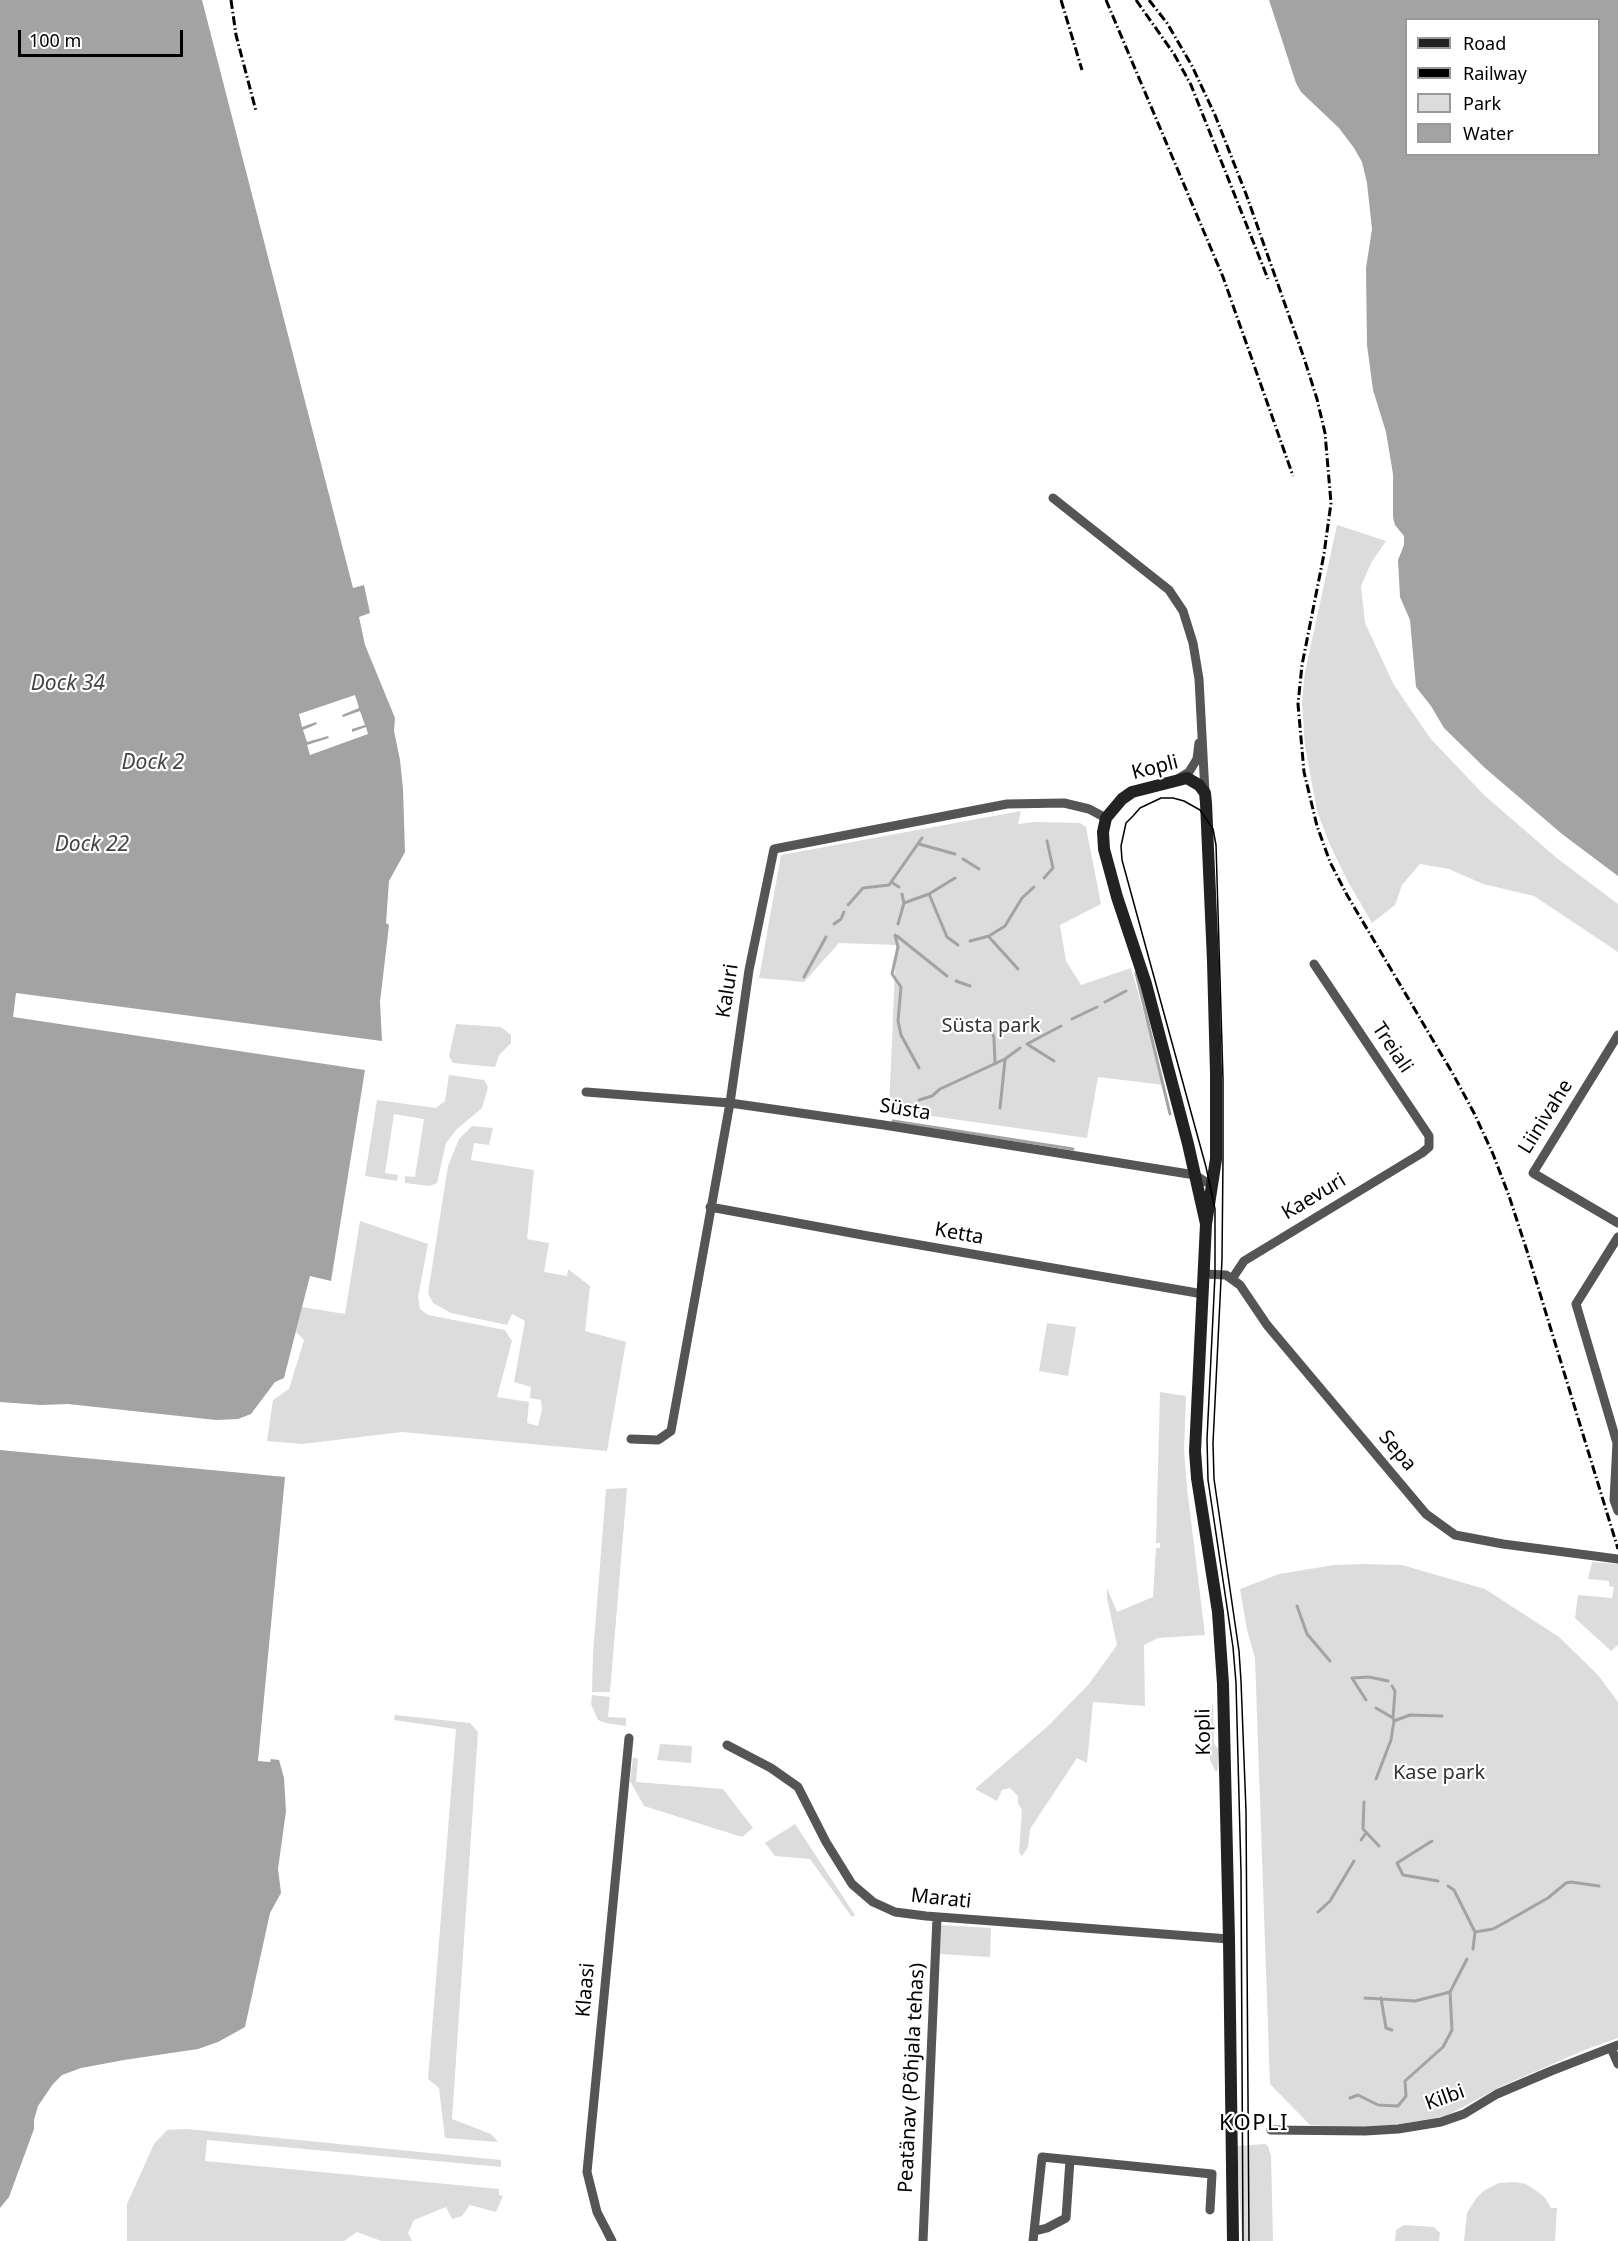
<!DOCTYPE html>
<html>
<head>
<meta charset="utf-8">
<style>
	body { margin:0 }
	#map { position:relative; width:1618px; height:2241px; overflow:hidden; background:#fff; font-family:"Noto Sans",sans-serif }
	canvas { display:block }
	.legend { position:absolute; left:1405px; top:18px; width:195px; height:138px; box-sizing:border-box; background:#fff; border:2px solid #999; margin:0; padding:8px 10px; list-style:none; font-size:18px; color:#000 }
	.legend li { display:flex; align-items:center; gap:12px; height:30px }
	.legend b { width:30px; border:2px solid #999 }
	.scale { position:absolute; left:18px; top:30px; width:165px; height:27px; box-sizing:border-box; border:3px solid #000; border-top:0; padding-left:8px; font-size:18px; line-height:21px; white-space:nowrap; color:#000; -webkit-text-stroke:4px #fff; paint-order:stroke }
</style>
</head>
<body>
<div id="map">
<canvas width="1618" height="2241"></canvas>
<ul class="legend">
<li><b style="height:8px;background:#222"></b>Road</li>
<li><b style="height:8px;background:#000"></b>Railway</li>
<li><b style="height:16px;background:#dcdcdc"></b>Park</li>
<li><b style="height:16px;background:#a3a3a3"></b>Water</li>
</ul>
<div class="scale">100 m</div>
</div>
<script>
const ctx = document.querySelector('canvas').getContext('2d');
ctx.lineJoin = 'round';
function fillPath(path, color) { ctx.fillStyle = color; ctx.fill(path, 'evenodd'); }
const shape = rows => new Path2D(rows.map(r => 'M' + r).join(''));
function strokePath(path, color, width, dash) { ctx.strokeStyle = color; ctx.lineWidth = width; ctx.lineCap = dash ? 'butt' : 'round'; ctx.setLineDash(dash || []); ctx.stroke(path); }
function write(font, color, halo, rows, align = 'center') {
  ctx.font = font + ' "Noto Sans",sans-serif'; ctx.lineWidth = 4.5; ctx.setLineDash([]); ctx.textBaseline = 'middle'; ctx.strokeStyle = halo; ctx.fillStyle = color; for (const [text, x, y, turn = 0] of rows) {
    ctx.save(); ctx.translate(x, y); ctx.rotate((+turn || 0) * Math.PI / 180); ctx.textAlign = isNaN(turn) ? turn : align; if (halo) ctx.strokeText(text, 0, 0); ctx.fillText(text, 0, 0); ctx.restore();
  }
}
fillPath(shape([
	[1337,525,1386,541,1371,563,1361,586,1365,623,1394,685,1430,738,1485,796,1558,859,1618,904,1618,952,1534,896,1483,884,1449,869,1420,864,1402,885,1395,905,1372,923,1347,880,1330,845,1317,811,1305,746,1302,702,1305,672],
	[1021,811,1018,824,1034,822,1080,823,1086,827,1101,904,1060,925,1066,961,1081,985,1131,968,1164,1085,1098,1077,1087,1138,889,1110,896,945,839,943,804,982,759,978,781,855],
	[456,1024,501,1027,511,1035,511,1043,499,1055,495,1067,453,1063,449,1056],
	[449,1075,484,1080,488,1087,482,1108,457,1129,446,1143,437,1183,430,1186,405,1183,405,1176,415,1177,424,1119,394,1114,385,1173,398,1175,397,1181,365,1176,377,1100,436,1108,445,1101],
	[472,1126,493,1128,489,1145,474,1143,471,1160,534,1170,527,1239,549,1243,544,1272,567,1276,568,1269,590,1286,585,1331,626,1342,607,1451,402,1432,302,1444,267,1441,273,1400,289,1389,304,1340,296,1332,302,1307,345,1314,360,1221,428,1244,418,1297,420,1309,428,1315,505,1330,512,1341,497,1397,529,1402,527,1423,538,1426,542,1410,541,1400,530,1398,531,1387,514,1382,525,1321,512,1314,507,1325,451,1313,433,1303,428,1293,448,1166,459,1139],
	[1047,1323,1076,1327,1068,1376,1039,1371],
	[1160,1392,1186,1396,1184,1450,1187,1488,1205,1635,1158,1638,1144,1645,1145,1706,1093,1702,1087,1763,1077,1758,1030,1829,1028,1847,1022,1856,1019,1852,1022,1810,1018,1803,1018,1796,1010,1788,1002,1790,997,1801,975,1789,1048,1726,1089,1684,1117,1645,1107,1598,1107,1588,1117,1612,1153,1597,1156,1548,1160,1548,1160,1543,1156,1543],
	[627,1488,610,1692,592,1692,593,1654,606,1489],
	[1592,1562,1618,1564,1618,1645,1611,1651,1575,1618,1578,1595,1612,1598,1614,1587,1609,1586,1609,1581,1588,1579],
	[1363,1564,1402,1565,1485,1589,1559,1637,1598,1675,1618,1702,1618,2038,1587,2049,1502,2086,1446,2116,1371,2129,1310,2125,1270,2084,1255,1658,1247,1630,1240,1589,1279,1574,1334,1565],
	[592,1695,610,1697,608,1717,626,1718,626,1726,606,1723,598,1720,591,1704],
	[1213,1702,1214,1744,1219,1749,1218,1770,1216,1772,1210,1760,1209,1719],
	[395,1715,470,1723,478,1732,452,2119,491,2134,498,2142,445,2138,439,2088,428,2079,456,1729,394,1720],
	[660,1744,692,1746,691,1763,657,1760],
	[633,1757,638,1759,636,1782,723,1789,753,1828,742,1837,644,1806,630,1781],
	[795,1824,855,1915,852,1917,810,1859,775,1856,765,1843],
	[941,1925,991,1928,990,1957,940,1954],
	[187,2129,501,2160,501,2167,207,2140,205,2161,499,2189,499,2195,503,2196,496,2212,470,2205,462,2216,452,2219,446,2207,414,2220,408,2233,412,2241,381,2241,357,2232,344,2241,127,2241,127,2204,154,2144,167,2130],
	[1265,2144,1268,2146,1271,2156,1273,2241,1242,2241,1237,2146],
	[1515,2182,1526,2184,1537,2191,1545,2198,1551,2208,1557,2208,1555,2241,1464,2241,1467,2213,1477,2197,1485,2190,1499,2183],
	[1404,2225,1434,2227,1440,2233,1439,2241,1395,2241,1396,2230]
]), '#dcdcdc');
fillPath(shape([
	[0,0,202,0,353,588,364,585,370,613,359,617,365,645,395,718,394,731,400,760,403,789,405,852,389,881,386,923,389,925,380,1002,382,1041,16,993,13,1017,365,1070,331,1281,310,1276,284,1378,275,1382,251,1414,238,1419,216,1420,68,1404,41,1405,0,1402],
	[1269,0,1618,0,1618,876,1562,834,1485,768,1444,728,1431,706,1416,687,1410,620,1400,597,1398,560,1404,545,1404,536,1395,525,1393,517,1393,474,1386,432,1373,390,1367,345,1366,268,1372,229,1367,183,1362,162,1354,148,1339,128,1301,92,1296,83],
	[1406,20,1598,20,1598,154,1406,154],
	[0,1450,285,1477,258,1761,270,1762,271,1759,279,1760,284,1778,286,1811,278,1869,281,1893,270,1913,245,2027,218,2042,198,2049,124,2060,81,2068,62,2075,53,2084,38,2106,34,2120,34,2129,9,2197,0,2208]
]), '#a3a3a3');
fillPath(shape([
	[355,695,359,708,342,715,343,717,360,711,365,725,352,729,352,732,366,727,368,734,310,755,307,745,329,738,328,736,307,742,303,730,317,724,316,722,302,727,299,714]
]), '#fff');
strokePath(shape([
	[919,844,955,854],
	[963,859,979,869],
	[1044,878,1053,868,1047,841],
	[891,882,899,887],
	[929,894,947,937,958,945],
	[904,903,929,894,955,878],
	[848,905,863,888,889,885,922,838],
	[834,924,841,919,844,912],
	[898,924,904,903,902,894],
	[895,935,898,947,892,974,901,987,898,1021,901,1035,919,1068],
	[897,936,947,976],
	[989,937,1018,969],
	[970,941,989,936,1005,926,1022,898,1034,887],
	[1136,973,1170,1114],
	[804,977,826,937],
	[956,981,970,986],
	[1105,1002,1126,991],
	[1072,1019,1097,1007],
	[990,1025,994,1038,995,1064],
	[1054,1061,1027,1044,1061,1026],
	[919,1100,932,1096,940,1089,1005,1059,1020,1048],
	[1000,1108,1005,1060],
	[893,1121,1073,1149],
	[1297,1606,1307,1634,1330,1661],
	[1392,1686,1395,1691,1393,1718],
	[1366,1700,1352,1678,1369,1677,1388,1681],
	[1376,1708,1393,1718,1394,1721,1391,1740,1376,1779],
	[1394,1721,1410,1715,1442,1716],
	[1364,1802,1363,1829,1379,1846],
	[1361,1840,1366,1833],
	[1432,1841,1397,1863,1403,1875,1438,1881],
	[1448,1886,1454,1890,1475,1932,1473,1949],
	[1318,1912,1330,1901,1354,1861],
	[1475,1932,1493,1929,1504,1923,1548,1898,1566,1883,1571,1882,1599,1886],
	[1365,1998,1415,2001,1450,1992],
	[1381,1998,1386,2028,1392,2030],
	[1350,2098,1358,2095,1378,2105,1398,2106,1406,2096,1405,2081,1443,2047,1452,2030,1450,1992,1467,1959]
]), '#a3a3a3', 3);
strokePath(shape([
	[1053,498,1169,590,1183,611,1193,643,1199,679,1205,793],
	[1179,778,1189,772,1197,759,1199,743],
	[1618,1035,1533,1173,1618,1223],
	[586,1092,730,1103,884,1125,1195,1175,1206,1182,1213,1180],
	[710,1207,868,1236,1203,1294],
	[1618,1237,1576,1304,1617,1443,1614,1500,1618,1511],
	[1204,1274,1226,1275,1240,1285,1267,1325,1426,1514,1455,1535,1503,1544,1618,1559],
	[1232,1279,1244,1261,1422,1153,1429,1147,1429,1136,1314,964],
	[631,1439,658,1440,671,1431,730,1103,749,970,774,849,1007,804,1064,803,1089,809,1106,818],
	[727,1745,771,1768,798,1787,826,1842,852,1884,873,1902,895,1912,926,1916,1229,1939],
	[1611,2048,1618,2064],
	[1271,2130,1365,2131,1398,2129,1441,2122,1464,2114,1497,2094,1551,2071,1618,2045],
	[1035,2231,1047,2228,1066,2218,1070,2160],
	[612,2241,597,2212,587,2172,629,1738],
	[923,2241,937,1917],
	[1033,2241,1042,2157,1212,2174,1210,2210]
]), '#555', 9);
strokePath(shape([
	[1206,1224,1188,1144,1146,984,1117,897,1104,849,1103,832,1106,818,1122,799,1132,792,1187,778,1199,785,1205,793,1206,803,1213,961,1216,1073,1216,1159,1206,1224,1195,1451,1197,1478,1218,1612,1223,1684,1229,1939,1233,2241]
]), '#222', 12);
strokePath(shape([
	[1243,2241,1241,1872,1236,1683,1233,1647,1208,1480,1207,1439,1215,1275,1215,1209,1206,1167,1122,860,1121,846,1126,823,1133,816,1140,808,1161,798,1173,798,1184,801,1200,810,1213,829,1216,845,1223,1079,1223,1159,1222,1259,1213,1443,1214,1479,1239,1651,1241,1681,1246,1811,1249,2241]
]), '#000', 1.5);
strokePath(shape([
	[231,0,236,35,256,111],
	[1061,0,1082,70],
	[1106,0,1223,277,1293,476],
	[1136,0,1174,54,1191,85,1268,279],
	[1149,0,1167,23,1192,66,1215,115,1246,194,1304,358,1317,399,1325,433,1331,503,1324,554,1302,665,1298,704,1304,772,1317,826,1330,862,1347,895,1453,1074,1474,1113,1493,1154,1509,1196,1527,1251,1618,1549]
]), '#000', 3, [9, 3, 1.5, 3]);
write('20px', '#000', '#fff', [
	["Kopli",1155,768,-14],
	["Kaluri",728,991,-81],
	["Treiali",1392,1048,56],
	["Süsta",905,1110,9],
	["Liinivahe",1546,1117,-58],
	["Kaevuri",1314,1197,-31],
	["Ketta",959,1234,10],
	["Sepa",1397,1451,50],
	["Kopli",1204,1732,-91],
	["Marati",941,1899,6],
	["Klaasi",586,1990,-85],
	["Peatänav (Põhjala tehas)",912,2078,-87],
	["Kilbi",1445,2098,-20]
]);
write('20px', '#333', '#fff', [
	["Süsta park",991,1026],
	["Kase park",1439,1773]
]);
write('italic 21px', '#444', '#fff', [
	["Dock 34",68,684],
	["Dock 2",153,763],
	["Dock 22",92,845]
]);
ctx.letterSpacing = '1.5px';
write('22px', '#000', '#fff', [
	["KOPLI",1254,2124]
]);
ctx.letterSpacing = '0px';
</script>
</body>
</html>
